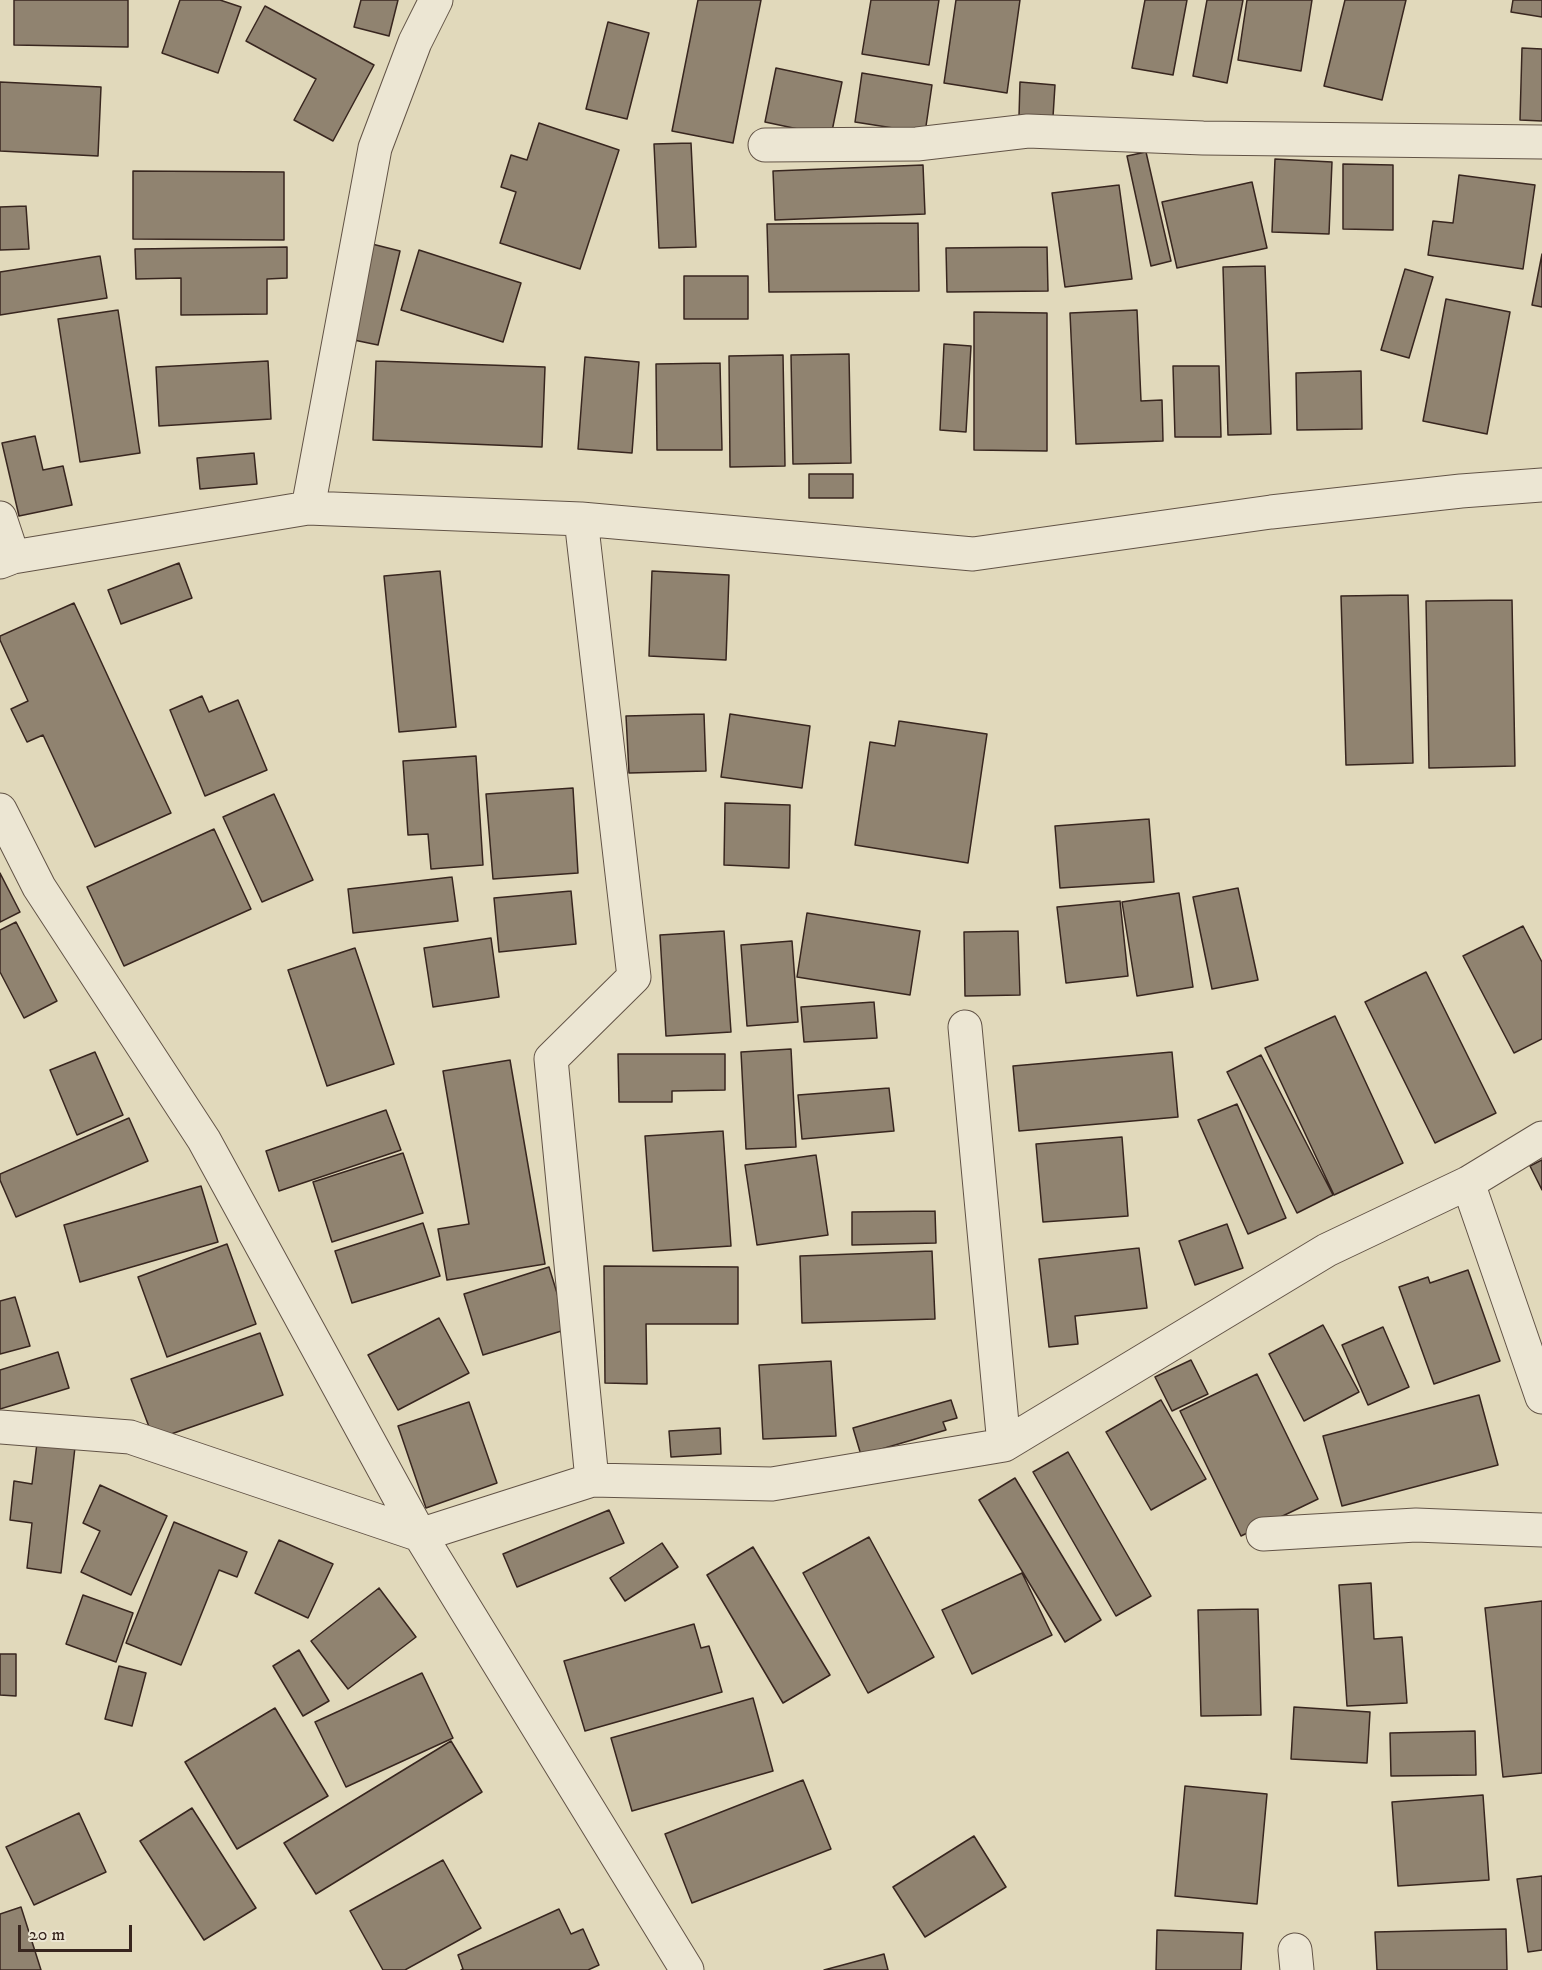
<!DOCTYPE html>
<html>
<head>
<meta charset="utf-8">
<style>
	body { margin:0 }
	#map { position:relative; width:1542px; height:1970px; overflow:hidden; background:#e1d9bb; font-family:"IM FELL DW Pica",serif }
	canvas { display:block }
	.scale { position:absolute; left:18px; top:1925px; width:114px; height:27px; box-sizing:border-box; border:3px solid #38261f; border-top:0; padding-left:8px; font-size:18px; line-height:21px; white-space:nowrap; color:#38261f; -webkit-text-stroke:4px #ece6d3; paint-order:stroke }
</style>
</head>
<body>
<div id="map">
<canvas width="1542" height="1970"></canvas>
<div class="scale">20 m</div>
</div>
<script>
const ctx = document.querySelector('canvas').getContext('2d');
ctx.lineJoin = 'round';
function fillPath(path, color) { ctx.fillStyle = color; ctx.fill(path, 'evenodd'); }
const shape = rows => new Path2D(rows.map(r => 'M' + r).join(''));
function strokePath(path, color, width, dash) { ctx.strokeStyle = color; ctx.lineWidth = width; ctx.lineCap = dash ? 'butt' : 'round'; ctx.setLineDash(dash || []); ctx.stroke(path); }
const building = shape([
	[14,0,128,0,128,47,14,45,14,0],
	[180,0,220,0,241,7,218,73,162,53,180,0],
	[361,0,398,0,389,36,354,27,361,0],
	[698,0,761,0,733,143,672,131,698,0],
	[871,0,939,0,929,65,862,54,871,0],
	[956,0,1020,0,1007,93,944,83,956,0],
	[1145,0,1187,0,1173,75,1132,68,1145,0],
	[1207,0,1243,0,1227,83,1193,76,1207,0],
	[1247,0,1312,0,1301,71,1238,60,1247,0],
	[1345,0,1406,0,1382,100,1324,86,1345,0],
	[1513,0,1542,0,1542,17,1511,12,1513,0],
	[265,6,374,65,333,141,294,120,316,79,246,41,265,6],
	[608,22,649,33,627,119,586,109,608,22],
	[1522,48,1542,49,1542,121,1520,120,1522,48],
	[776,68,842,82,831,136,765,122,776,68],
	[862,73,932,85,925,133,855,122,862,73],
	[0,82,101,87,98,156,0,151,0,82],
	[1020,82,1055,85,1053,117,1019,116,1020,82],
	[539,123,619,150,580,269,500,243,516,192,501,187,511,155,527,160,539,123],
	[691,143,696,247,659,248,654,144,691,143],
	[1146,152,1171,261,1151,266,1127,156,1146,152],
	[1275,159,1332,162,1329,234,1272,232,1275,159],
	[1343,164,1393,165,1393,230,1343,229,1343,164],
	[923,165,925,214,775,220,773,171,923,165],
	[133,171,284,172,284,240,133,239,133,171],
	[1459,175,1535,185,1523,269,1428,255,1433,221,1453,223,1459,175],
	[1252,182,1267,248,1177,268,1162,202,1252,182],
	[1119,185,1132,279,1065,287,1052,193,1119,185],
	[26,206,29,249,0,250,0,207,26,206],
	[918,223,919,291,769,292,767,224,918,223],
	[372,244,400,251,378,345,349,339,372,244],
	[287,247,287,278,267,279,267,314,181,315,181,278,136,279,135,249,287,247],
	[1047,247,1048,291,947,292,946,248,1047,247],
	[419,250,521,283,503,342,401,310,419,250],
	[1542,254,1542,307,1532,305,1542,254],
	[100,256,107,298,0,315,0,272,100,256],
	[1265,266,1271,434,1228,435,1223,267,1265,266],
	[1405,269,1433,277,1409,358,1381,350,1405,269],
	[684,276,748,276,748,319,684,319,684,276],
	[1446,299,1510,312,1487,434,1423,421,1446,299],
	[118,310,140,453,80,462,58,319,118,310],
	[1137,310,1141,401,1162,400,1163,441,1076,444,1070,313,1137,310],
	[974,312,1047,313,1047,451,974,450,974,312],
	[944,344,971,346,966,432,940,430,944,344],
	[849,354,851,463,793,464,791,355,849,354],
	[783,355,785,466,730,467,729,356,783,355],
	[585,357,639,362,632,453,578,449,585,357],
	[268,361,271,419,159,426,156,367,268,361],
	[376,361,545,367,542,447,373,440,376,361],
	[720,363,722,450,657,450,656,364,720,363],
	[1173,366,1219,366,1221,437,1175,437,1173,366],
	[1361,371,1362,429,1297,430,1296,373,1361,371],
	[35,436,43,470,63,466,72,505,19,516,2,443,35,436],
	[254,453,257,484,200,489,197,458,254,453],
	[809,474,853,474,853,498,809,498,809,474],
	[179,563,192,598,121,624,108,590,179,563],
	[440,571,456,727,399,732,384,576,440,571],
	[652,571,729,575,726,660,649,656,652,571],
	[1408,595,1413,763,1346,765,1341,596,1408,595],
	[1512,600,1515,766,1429,768,1426,601,1512,600],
	[74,603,171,813,95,847,43,735,27,742,11,709,28,701,0,640,0,636,74,603],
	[202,696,209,712,238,700,267,770,205,796,170,710,202,696],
	[704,714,706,771,629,773,626,716,704,714],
	[730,714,810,726,802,788,721,777,730,714],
	[899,721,987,734,968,863,855,845,870,742,895,746,899,721],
	[476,756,483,865,431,869,428,834,408,835,403,761,476,756],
	[573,788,578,873,493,879,486,794,573,788],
	[274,794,313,880,262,902,223,817,274,794],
	[725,803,790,805,789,868,724,865,725,803],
	[1149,819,1154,882,1060,888,1055,826,1149,819],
	[214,829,251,909,124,966,87,887,214,829],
	[0,873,20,912,0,922,0,873],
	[452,877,458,921,353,933,348,889,452,877],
	[1238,888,1258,980,1212,989,1193,897,1238,888],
	[571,891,576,944,499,952,494,898,571,891],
	[1179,893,1193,987,1137,996,1122,902,1179,893],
	[1120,901,1128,976,1066,983,1057,907,1120,901],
	[807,913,920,931,910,995,797,977,807,913],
	[16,922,57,1001,24,1018,0,972,0,930,16,922],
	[1523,926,1542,962,1542,1039,1514,1053,1463,956,1523,926],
	[724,931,731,1032,666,1036,660,935,724,931],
	[1018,931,1020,995,965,996,964,932,1018,931],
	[491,938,499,997,433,1007,424,948,491,938],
	[792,941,798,1022,747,1026,741,945,792,941],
	[355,948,394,1064,327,1086,288,970,355,948],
	[1426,972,1496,1113,1435,1143,1365,1002,1426,972],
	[874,1002,877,1038,804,1042,801,1007,874,1002],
	[1335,1016,1403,1163,1334,1195,1265,1048,1335,1016],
	[791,1049,796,1147,746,1149,741,1052,791,1049],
	[95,1052,123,1115,77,1135,50,1070,95,1052],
	[1172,1052,1178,1117,1019,1131,1013,1066,1172,1052],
	[618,1054,725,1054,725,1090,672,1091,672,1102,619,1102,618,1054],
	[1261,1055,1333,1195,1297,1213,1227,1072,1261,1055],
	[510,1060,545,1264,447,1280,438,1229,469,1224,443,1071,510,1060],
	[889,1088,894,1131,802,1139,798,1095,889,1088],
	[1237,1104,1286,1218,1248,1234,1198,1120,1237,1104],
	[386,1110,401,1150,279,1191,266,1151,386,1110],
	[129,1118,148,1161,16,1217,0,1180,0,1174,129,1118],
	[723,1131,731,1246,653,1251,645,1136,723,1131],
	[1122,1137,1128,1216,1043,1222,1036,1144,1122,1137],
	[403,1153,423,1213,332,1242,313,1182,403,1153],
	[816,1155,828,1235,757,1245,745,1165,816,1155],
	[1542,1160,1542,1190,1530,1166,1542,1160],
	[201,1186,218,1242,80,1282,64,1225,201,1186],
	[935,1211,936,1243,852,1245,852,1212,935,1211],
	[423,1223,440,1276,352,1303,335,1251,423,1223],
	[1227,1224,1243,1268,1195,1285,1179,1241,1227,1224],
	[227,1244,256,1324,167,1357,138,1277,227,1244],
	[1139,1248,1147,1308,1075,1316,1078,1344,1049,1347,1039,1259,1139,1248],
	[932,1251,935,1319,802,1323,800,1256,932,1251],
	[604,1266,738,1267,738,1324,646,1324,647,1384,605,1383,604,1266],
	[549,1267,568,1329,483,1355,464,1294,549,1267],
	[1468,1270,1500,1361,1434,1384,1399,1287,1428,1277,1430,1283,1468,1270],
	[15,1297,30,1346,0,1354,0,1301,15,1297],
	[439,1318,469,1373,398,1410,368,1355,439,1318],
	[1323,1325,1359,1392,1304,1421,1269,1354,1323,1325],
	[1383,1327,1409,1387,1368,1405,1342,1345,1383,1327],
	[260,1333,283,1395,154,1440,131,1379,260,1333],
	[58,1352,69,1388,0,1409,0,1370,58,1352],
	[1191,1360,1208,1394,1172,1411,1155,1377,1191,1360],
	[831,1361,836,1436,763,1439,759,1365,831,1361],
	[1257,1374,1318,1499,1241,1536,1180,1411,1257,1374],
	[1479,1395,1498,1465,1342,1506,1323,1436,1479,1395],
	[951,1400,957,1418,943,1422,946,1430,861,1455,853,1428,951,1400],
	[1161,1400,1206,1479,1151,1510,1106,1432,1161,1400],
	[469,1402,497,1483,426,1508,398,1426,469,1402],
	[720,1428,721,1454,671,1457,669,1431,720,1428],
	[37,1443,75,1447,61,1573,27,1568,32,1523,10,1520,14,1481,32,1484,37,1443],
	[1068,1452,1151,1596,1116,1616,1033,1472,1068,1452],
	[1015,1478,1101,1620,1065,1642,979,1500,1015,1478],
	[100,1485,167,1516,131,1595,81,1572,100,1531,83,1523,100,1485],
	[609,1510,624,1543,517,1587,503,1554,609,1510],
	[174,1522,247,1552,237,1577,219,1570,181,1665,126,1643,174,1522],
	[869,1537,934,1657,868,1693,803,1573,869,1537],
	[279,1540,333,1564,308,1618,255,1593,279,1540],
	[662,1543,678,1567,625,1601,610,1578,662,1543],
	[753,1547,830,1675,783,1703,707,1575,753,1547],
	[1022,1573,1052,1635,972,1674,942,1610,1022,1573],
	[1371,1583,1374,1639,1402,1637,1407,1703,1347,1706,1339,1585,1371,1583],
	[379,1588,416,1637,348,1689,311,1641,379,1588],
	[83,1595,133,1613,116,1662,66,1644,83,1595],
	[1542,1601,1542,1773,1503,1777,1485,1608,1542,1601],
	[1258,1609,1261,1715,1201,1716,1198,1610,1258,1609],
	[694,1624,701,1648,709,1646,722,1692,585,1731,564,1661,694,1624],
	[299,1650,329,1701,303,1716,273,1666,299,1650],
	[0,1654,16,1654,16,1696,0,1695,0,1654],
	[119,1666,146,1673,132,1726,105,1719,119,1666],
	[422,1673,453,1738,346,1787,315,1722,422,1673],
	[753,1698,773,1771,632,1811,611,1738,753,1698],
	[1294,1707,1370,1712,1367,1763,1291,1759,1294,1707],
	[275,1708,328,1796,237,1849,185,1762,275,1708],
	[1475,1731,1476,1775,1391,1776,1390,1733,1475,1731],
	[451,1741,482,1792,316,1894,284,1843,451,1741],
	[803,1780,831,1849,692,1903,665,1834,803,1780],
	[1185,1786,1267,1794,1257,1904,1175,1896,1185,1786],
	[1483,1795,1489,1880,1398,1886,1392,1802,1483,1795],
	[192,1808,256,1908,204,1940,140,1841,192,1808],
	[79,1813,106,1872,34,1905,6,1847,79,1813],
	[974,1836,1006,1887,925,1937,893,1887,974,1836],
	[443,1860,481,1928,405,1970,383,1970,350,1911,443,1860],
	[1542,1876,1542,1950,1528,1952,1517,1879,1542,1876],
	[21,1907,41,1970,0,1970,0,1914,21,1907],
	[559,1909,571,1934,583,1929,599,1965,588,1970,461,1970,463,1969,458,1955,559,1909],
	[1506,1929,1507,1970,1377,1970,1375,1932,1506,1929],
	[1157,1930,1243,1933,1241,1970,1156,1970,1157,1930],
	[884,1954,888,1970,824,1970,884,1954]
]);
fillPath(building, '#908370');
strokePath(building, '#38261f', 1.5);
const street = shape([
	[765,145,917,144,1028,131,1203,138,1542,142],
	[308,508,375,148,415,42,436,0],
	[0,518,13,557],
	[581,519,634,977,551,1059,592,1480],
	[0,562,13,557,308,508,581,519,973,554,1271,512,1461,491,1542,485],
	[0,810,39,887,204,1140,420,1535,687,1970],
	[965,1027,1004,1445],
	[1468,1183,1542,1397],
	[0,1427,130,1437,420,1535,592,1480,772,1484,1004,1445,1327,1250,1468,1183,1542,1138],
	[1263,1534,1416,1525,1542,1530],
	[1295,1950,1297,1970]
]);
strokePath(street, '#625346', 35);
strokePath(street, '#ece6d3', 33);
</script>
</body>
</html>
